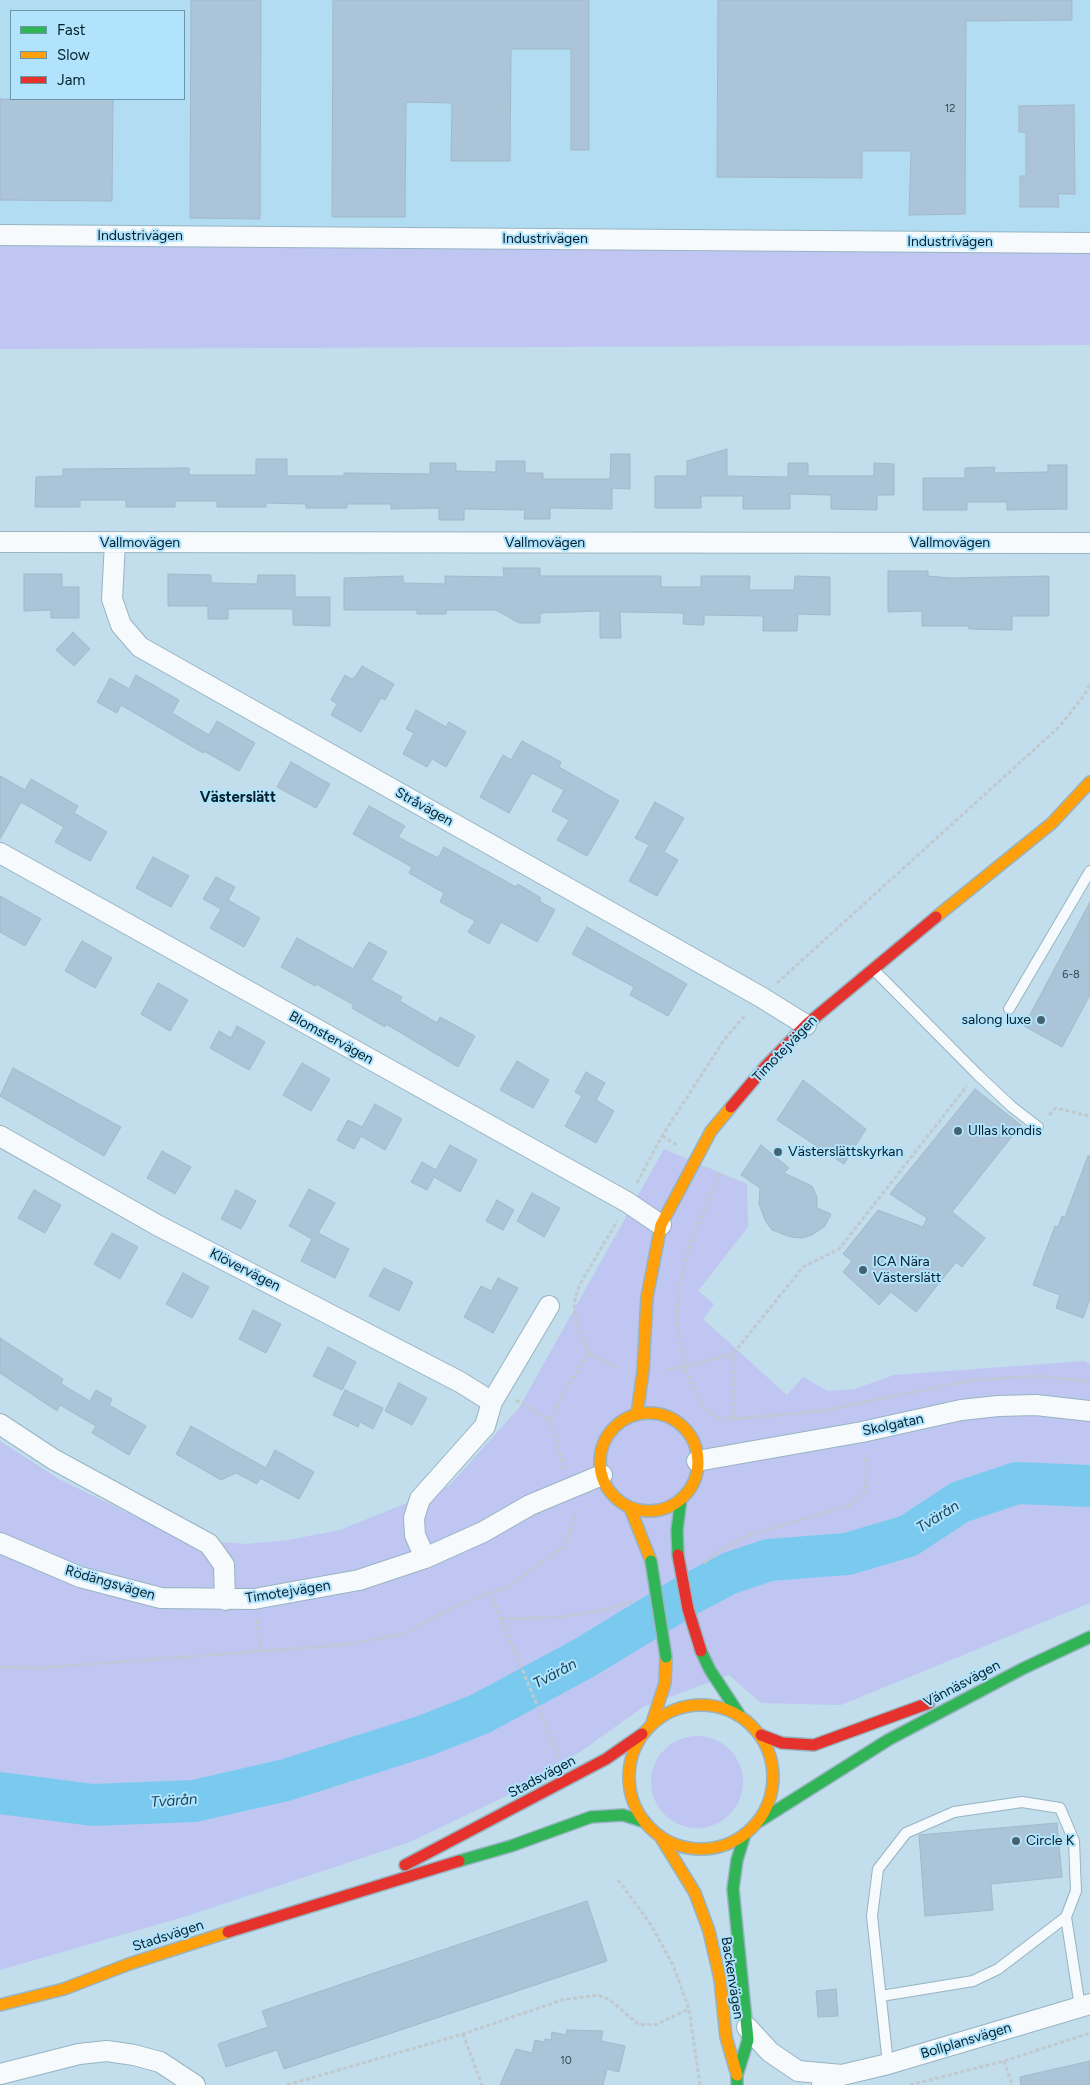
<!DOCTYPE html>
<html>
<head>
<meta charset="utf-8">
<style>
	body { margin:0 }
	#map { position:relative; width:1090px; height:2085px; overflow:hidden; background:#c2ddeb; font-family:Figtree,sans-serif }
	canvas { display:block }
	.legend { position:absolute; left:10px; top:10px; width:175px; height:90px; box-sizing:border-box; background:#b1e3fc; border:1px solid #6b95a9; margin:0; padding:6px 9px; list-style:none; font-size:15px; color:#031f2c }
	.legend li { display:flex; align-items:center; gap:10px; height:25px }
	.legend b { width:25px; border:1px solid #6b95a9 }
</style>
</head>
<body>
<div id="map">
<canvas width="1090" height="2085"></canvas>
<ul class="legend">
<li><b style="height:6px;background:#30b455"></b>Fast</li>
<li><b style="height:6px;background:#ff9f0a"></b>Slow</li>
<li><b style="height:6px;background:#e5322d"></b>Jam</li>
</ul>
</div>
<script>
const ctx = document.querySelector('canvas').getContext('2d');
ctx.lineJoin = 'round';
function fillPath(path, color) { ctx.fillStyle = color; ctx.fill(path, 'evenodd'); }
const shape = rows => new Path2D(rows.map(r => 'M' + r).join(''));
function strokePath(path, color, width, dash) { ctx.strokeStyle = color; ctx.lineWidth = width; ctx.lineCap = dash ? 'butt' : 'round'; ctx.setLineDash(dash || []); ctx.stroke(path); }
function write(font, color, halo, rows, align = 'center') {
  ctx.font = font + ' Figtree,sans-serif'; ctx.lineWidth = 4; ctx.setLineDash([]); ctx.textBaseline = 'middle'; ctx.strokeStyle = halo; ctx.fillStyle = color; for (const [text, x, y, turn = 0] of rows) {
    ctx.save(); ctx.translate(x, y); ctx.rotate((+turn || 0) * Math.PI / 180); ctx.textAlign = isNaN(turn) ? turn : align; if (halo) ctx.strokeText(text, 0, 0); ctx.fillText(text, 0, 0); ctx.restore();
  }
}
fillPath(shape([
	[0,0,1090,0,1090,243,0,248],
	[11,11,184,11,184,99,11,99]
]), '#b2dcf2');
fillPath(shape([
	[0,235,1090,243,1090,345,0,349],
	[664,1149,747,1184,748,1227,698,1291,714,1304,703,1319,787,1395,803,1377,828,1391,855,1389,894,1375,1084,1361,1090,1364,1090,1603,841,1705,761,1703,729,1675,643,1707,580,1752,506,1796,410,1842,187,1916,0,1970,0,1441,59,1479,181,1539,247,1544,288,1540,340,1530,449,1486,519,1408],
	'651 1782a46 46 0 1 1 92 0a46 46 0 1 1-92 0Z'
]), '#bfc6f1');
strokePath(shape([
	[0,1793,93,1805,194,1801,286,1780,424,1736,480,1714,584,1658,686,1596,730,1573,769,1560,847,1554,908,1536,960,1502,1017,1483,1090,1486]
]), '#7acaef', 42);
const building = shape([
	[191,0,261,0,260,219,190,218,191,0],
	[333,0,589,0,589,150,571,150,571,49,511,49,510,161,451,161,452,103,406,102,405,217,332,217,333,0],
	[718,0,1072,0,1072,20,966,21,965,214,909,215,911,151,862,151,862,178,717,177,718,0],
	[0,99,113,99,112,201,0,200,0,99],
	[1074,105,1075,194,1058,194,1059,207,1020,207,1020,176,1026,176,1026,132,1019,132,1019,106,1074,105],
	[727,449,727,476,788,477,788,463,808,463,808,476,874,476,874,463,894,464,894,495,877,495,877,510,831,509,831,495,790,494,790,509,743,509,743,496,701,496,701,508,655,508,655,476,687,476,687,461,727,449],
	[611,454,630,454,630,489,612,488,612,509,550,508,550,519,524,519,525,510,464,509,464,520,439,520,439,508,391,509,391,504,347,504,347,508,306,508,306,504,266,503,266,507,217,507,217,501,175,501,175,507,126,507,126,500,80,500,80,507,35,507,36,477,63,476,63,469,189,468,189,475,256,475,256,459,287,459,287,476,344,476,344,473,430,474,430,463,456,463,456,471,496,472,496,461,525,461,525,473,543,473,543,479,610,479,611,454],
	[1048,465,1067,465,1067,509,1007,510,1007,502,967,502,967,510,923,510,923,478,965,478,965,468,995,467,994,473,1048,472,1048,465],
	[503,568,540,568,540,576,661,576,661,587,701,587,701,576,750,576,749,590,794,590,795,576,830,577,830,615,798,614,797,631,763,631,763,616,704,615,704,625,683,624,684,613,620,612,621,638,600,638,600,611,540,613,540,623,519,623,496,610,446,610,446,614,417,614,417,610,344,610,344,578,403,576,403,583,445,584,445,576,504,577,503,568],
	[888,571,928,571,928,576,951,578,1049,576,1049,616,1012,616,1012,630,969,629,969,626,922,626,922,611,888,612,888,571],
	[24,574,62,574,62,587,79,587,79,618,51,618,51,610,24,611,24,574],
	[168,574,211,575,211,583,257,584,258,575,295,575,295,597,330,597,330,626,293,625,293,609,228,609,228,619,208,619,208,606,168,606,168,574],
	[73,632,90,649,74,666,56,650,73,632],
	[362,666,394,684,385,700,381,698,361,732,331,715,337,704,331,700,345,675,351,679,355,677,362,666],
	[136,675,179,700,172,713,209,735,217,721,255,743,239,771,204,751,203,753,121,705,117,713,97,702,110,678,129,689,136,675],
	[416,710,446,727,449,722,466,732,446,767,432,759,427,767,403,754,414,733,406,729,416,710],
	[522,741,561,762,559,767,619,801,587,856,557,840,569,820,552,811,564,790,532,773,509,813,480,797,503,755,511,760,522,741],
	[291,762,330,784,316,808,277,787,291,762],
	[0,776,25,790,31,779,78,806,74,813,107,832,90,861,55,842,64,827,21,802,0,839,0,776],
	[655,802,684,818,664,852,678,860,657,896,629,881,649,845,635,838,655,802],
	[369,806,405,826,398,837,438,858,444,847,516,887,518,884,541,898,539,901,555,910,537,942,501,922,489,944,468,932,475,921,440,902,444,893,409,873,412,867,353,834,369,806],
	[153,857,189,876,171,907,136,888,153,857],
	[216,877,235,887,228,900,260,918,244,947,210,928,221,909,203,899,216,877],
	[0,896,41,919,25,946,0,932,0,896],
	[1090,902,1090,995,1062,1047,1024,1026,1090,902],
	[587,927,687,984,668,1016,630,995,634,987,572,954,587,927],
	[297,938,353,969,369,942,387,952,371,980,402,997,400,1001,437,1023,440,1017,475,1036,458,1067,386,1024,385,1027,352,1008,354,1005,316,984,315,986,281,967,297,938],
	[82,941,112,958,95,988,65,971,82,941],
	[158,983,188,1000,170,1031,141,1014,158,983],
	[237,1026,265,1042,249,1070,210,1048,219,1031,231,1038,237,1026],
	[517,1061,549,1080,533,1108,500,1090,517,1061],
	[302,1063,330,1079,311,1111,283,1095,302,1063],
	[13,1068,121,1127,104,1156,0,1096,13,1068],
	[586,1072,605,1083,596,1100,614,1111,596,1143,565,1126,582,1096,575,1092,586,1072],
	[803,1080,866,1129,844,1164,777,1120,803,1080],
	[975,1089,1021,1125,952,1212,985,1238,962,1267,956,1262,916,1312,891,1292,879,1305,843,1272,852,1261,843,1254,878,1210,923,1227,927,1218,890,1194,975,1089],
	[375,1104,402,1119,385,1150,361,1136,354,1149,337,1140,348,1120,362,1127,375,1104],
	[450,1145,477,1160,460,1192,434,1177,427,1190,411,1182,422,1162,436,1170,450,1145],
	[761,1145,789,1168,784,1173,812,1186,817,1197,817,1208,831,1214,825,1226,812,1235,802,1238,791,1237,772,1230,766,1222,759,1204,760,1188,741,1175,761,1145],
	[162,1151,191,1167,175,1194,147,1178,162,1151],
	[1088,1156,1090,1156,1090,1299,1083,1318,1056,1308,1060,1295,1033,1285,1055,1226,1058,1227,1062,1216,1065,1217,1088,1156],
	[309,1189,335,1203,318,1233,349,1249,335,1278,301,1261,312,1239,289,1226,309,1189],
	[34,1190,61,1205,45,1233,18,1218,34,1190],
	[236,1190,256,1201,241,1229,221,1219,236,1190],
	[532,1193,560,1208,544,1237,517,1221,532,1193],
	[497,1200,514,1210,503,1230,486,1221,497,1200],
	[112,1233,138,1247,120,1279,94,1264,112,1233],
	[384,1268,413,1282,399,1311,369,1296,384,1268],
	[183,1273,209,1287,192,1318,166,1304,183,1273],
	[498,1278,518,1288,493,1333,464,1317,481,1286,491,1291,498,1278],
	[253,1310,281,1324,266,1353,239,1339,253,1310],
	[0,1338,63,1379,61,1384,90,1401,96,1390,112,1399,109,1405,146,1426,129,1455,92,1433,96,1426,60,1405,57,1411,0,1373,0,1338],
	[328,1347,356,1362,342,1390,313,1376,328,1347],
	[399,1383,427,1398,412,1425,385,1411,399,1383],
	[345,1390,383,1408,373,1429,360,1422,358,1427,333,1415,345,1390],
	[191,1426,266,1468,275,1450,314,1472,299,1499,260,1478,257,1484,236,1473,221,1480,176,1454,191,1426],
	[1057,1823,1062,1877,991,1884,993,1910,925,1916,919,1835,1057,1823],
	[587,1901,607,1961,284,2069,277,2050,226,2067,218,2044,268,2027,262,2011,587,1901],
	[836,1989,838,2016,818,2017,816,1991,836,1989],
	[567,2030,603,2031,601,2041,625,2046,619,2072,607,2069,603,2085,500,2085,516,2049,532,2053,535,2040,544,2042,545,2039,551,2040,552,2032,566,2035,567,2030],
	[1090,2061,1090,2085,1021,2085,1020,2077,1090,2061]
]);
fillPath(building, '#acc4d8');
strokePath(building, '#a2b9ca', 1);
const lane = shape([
	[873,969,977,1074,1012,1107,1038,1127],
	[1009,1009,1090,871],
	[881,1996,973,1981,998,1969,1066,1917],
	[888,2064,872,1916,878,1869,906,1833,954,1812,1022,1802,1060,1808,1074,1841,1076,1891,1066,1917,1080,2007]
]);
const street = shape([
	[0,235,1090,243],
	[0,542,1090,543],
	[115,543,112,599,121,625,140,647,761,997,806,1025],
	[0,853,627,1202,661,1225],
	[0,1136,157,1225,460,1382,492,1402],
	[0,1424,53,1459,209,1544,224,1565,225,1600],
	[697,1461,862,1432,961,1410,998,1406,1036,1405,1090,1411],
	[0,1543,80,1577,161,1598,254,1599,359,1580,425,1558,483,1532,530,1505,602,1475],
	[425,1558,415,1535,414,1518,420,1499,485,1426,492,1402,549,1306],
	[747,2027,770,2052,798,2071,842,2075],
	[0,2074,79,2054,107,2051,134,2055,160,2062,195,2085],
	[822,2085,842,2075,888,2064,1090,2004]
]);
const fast = shape([
	[678,1555,677,1530,681,1499],
	[701,1651,710,1670,739,1714],
	[758,1822,888,1740,1022,1669,1090,1637],
	[459,1861,511,1846,591,1817,623,1815,645,1822],
	[737,2085,737,2075,748,2040,733,1889,737,1860,745,1834]
]);
const slow = shape([
	[936,917,1052,823,1090,782],
	'600 1462a49 49 0 1 1 98 0a49 49 0 1 1-98 0Z',
	[637,1414,643,1371,647,1297,661,1225,711,1131,731,1107],
	[630,1508,651,1561],
	'629 1777a72 72 0 1 1 144 0a72 72 0 1 1-144 0Z',
	[652,1723,665,1683,666,1657],
	[660,1836,695,1893,709,1931,720,1979,726,2037,737,2075],
	[0,2005,64,1989,129,1964,228,1932]
]);
const jam = shape([
	[731,1107,764,1068,806,1025,936,917],
	[761,1735,782,1743,814,1745,929,1703],
	[405,1865,606,1759,642,1734],
	[228,1932,459,1861]
]);
strokePath(lane, '#97b4c2', 12);
strokePath(street, '#97b4c2', 22);
strokePath(fast, '#97b4c2', 14);
strokePath(slow, '#97b4c2', 14);
strokePath(jam, '#97b4c2', 14);
strokePath(shape([
	[777,983,1059,727,1085,694,1090,684],
	[1049,1115,1056,1108,1090,1116],
	[662,1136,677,1145],
	[720,1173,691,1242,679,1285,677,1322,684,1367,733,1354,803,1267,839,1249,967,1086],
	[637,1183,662,1136,724,1040,746,1014],
	[589,1353,618,1368],
	[667,1369,684,1367,701,1404,715,1417,733,1419,821,1411,973,1380,1040,1376,1090,1382],
	[516,1400,550,1421],
	[733,1419,733,1354],
	[564,1469,550,1421,565,1390,589,1353,576,1320,574,1304,579,1286,617,1221],
	[704,1563,717,1552,750,1535,850,1505,865,1492,867,1467,864,1454],
	[490,1593,509,1587,563,1547,571,1531,576,1510],
	[500,1619,562,1617,599,1611,633,1601],
	[257,1620,261,1651],
	[0,1667,39,1668,342,1645,405,1634,445,1611,490,1593,559,1757],
	[618,1880,651,1925,673,1965,689,2009,700,2085],
	[463,2034,482,2085],
	[1004,2061,1012,2085],
	[287,2085,463,2034,562,2000,598,1995,610,2000,638,2024,655,2025,689,2009],
	[910,2085,1004,2061,1090,2033]
]), '#c0c9ce', 3, [4, 2.5]);
strokePath(lane, '#f6fafc', 10);
strokePath(street, '#f6fafc', 20);
strokePath(fast, '#30b455', 11);
strokePath(slow, '#ff9f0a', 11);
strokePath(jam, '#e5322d', 11);
const fastBridge = shape([
	[651,1561,666,1657]
]);
const jamBridge = shape([
	[678,1555,688,1609,701,1651]
]);
strokePath(fastBridge, '#97b4c2', 14, []);
strokePath(jamBridge, '#97b4c2', 14, []);
strokePath(fastBridge, '#30b455', 11);
strokePath(jamBridge, '#e5322d', 11);
for (const [x, y, r, color] of [
	[1041,1020,5,"#46626f"],
	[958,1131,5,"#46626f"],
	[778,1152,5,"#46626f"],
	[863,1270,5,"#46626f"],
	[1016,1841,5,"#46626f"]
]) { const dot = new Path2D(); dot.arc(x, y, r, 0, 2 * Math.PI); ctx.fillStyle = color; ctx.fill(dot); strokePath(dot, '#b1e3fc', 2); }
write('11px', '#2f4a59', null, [
	["12",950,109],
	["6-8",1071,975],
	["10",566,2061]
]);
write('14px', '#031f2c', '#b1e3fc', [
	["Industrivägen",140,236],
	["Industrivägen",545,239],
	["Industrivägen",950,242],
	["Vallmovägen",140,543],
	["Vallmovägen",545,543],
	["Vallmovägen",950,543],
	["Stråvägen",424,807,29],
	["Blomstervägen",331,1038,29],
	["Timotejvägen",785,1049,-46],
	["Klövervägen",245,1270,27],
	["Skolgatan",893,1425,-12],
	["Rödängsvägen",110,1583,16],
	["Timotejvägen",288,1592,-9],
	["Vännäsvägen",962,1684,-28],
	["Stadsvägen",542,1777,-28],
	["Stadsvägen",168,1936,-18],
	["Backenvägen",732,1978,81],
	["Bollplansvägen",966,2041,-17]
]);
write('14px', '#031f2c', '#b1e3fc', [
	["salong luxe",1031,1020,"right"],
	["Ullas kondis",968,1131],
	["Västerslättskyrkan",788,1152],
	["ICA Nära",873,1262],
	["Västerslätt",873,1278],
	["Circle K",1026,1841]
], 'left');
write('bold 15px', '#031f2c', '#b1e3fc', [
	["Västerslätt",238,798]
]);
write('italic 15px', '#113e52', '#b1e3fc', [
	["Tvärån",938,1517,-32],
	["Tvärån",555,1674,-28],
	["Tvärån",174,1801,-4]
]);
</script>
</body>
</html>
